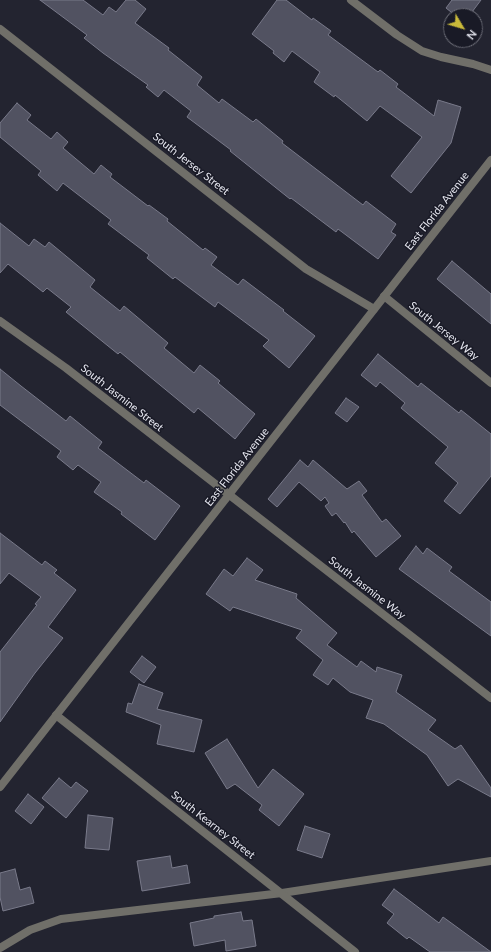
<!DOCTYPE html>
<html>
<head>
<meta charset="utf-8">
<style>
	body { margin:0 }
	#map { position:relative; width:491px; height:952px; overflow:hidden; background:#232430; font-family:Lato,sans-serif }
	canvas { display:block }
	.north { position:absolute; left:443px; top:8px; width:40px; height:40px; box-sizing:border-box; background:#191a26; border:1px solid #6b6c76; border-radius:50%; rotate:128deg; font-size:11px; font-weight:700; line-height:16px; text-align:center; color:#e5e6ef }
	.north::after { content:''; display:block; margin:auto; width:14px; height:18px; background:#caba3a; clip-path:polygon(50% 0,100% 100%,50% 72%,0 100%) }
</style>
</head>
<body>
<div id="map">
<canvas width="491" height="952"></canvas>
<div class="north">N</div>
</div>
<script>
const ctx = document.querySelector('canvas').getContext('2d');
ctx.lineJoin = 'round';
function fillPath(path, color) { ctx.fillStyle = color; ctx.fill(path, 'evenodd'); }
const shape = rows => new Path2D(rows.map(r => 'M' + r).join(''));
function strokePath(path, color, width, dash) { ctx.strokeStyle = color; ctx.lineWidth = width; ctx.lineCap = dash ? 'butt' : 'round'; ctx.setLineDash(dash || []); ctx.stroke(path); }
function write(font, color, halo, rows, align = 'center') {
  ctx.font = font + ' Lato,sans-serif'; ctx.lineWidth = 3; ctx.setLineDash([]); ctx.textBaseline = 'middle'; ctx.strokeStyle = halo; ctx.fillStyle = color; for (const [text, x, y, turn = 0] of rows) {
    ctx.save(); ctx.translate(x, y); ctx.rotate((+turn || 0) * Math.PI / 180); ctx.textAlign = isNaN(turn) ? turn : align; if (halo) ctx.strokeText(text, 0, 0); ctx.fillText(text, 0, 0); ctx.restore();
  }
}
const building = shape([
	[40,0,83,0,103,15,109,7,116,12,126,0,135,0,146,9,135,23,169,48,168,50,202,77,197,85,219,103,222,99,253,122,256,119,283,141,282,143,363,205,366,201,396,224,391,232,396,235,378,259,338,229,336,232,291,198,290,199,230,151,231,150,187,117,191,111,164,90,158,97,146,87,148,85,103,53,84,38,87,35,40,0],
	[277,0,286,0,312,20,313,18,331,31,328,35,378,72,380,70,398,84,396,87,434,116,438,100,461,107,451,143,411,193,391,176,422,137,380,106,367,121,335,95,334,97,314,82,320,72,292,51,284,62,273,53,274,51,252,34,277,0],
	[452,0,481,0,469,16,456,16,446,8,452,0],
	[17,103,31,115,27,120,51,139,57,132,68,142,63,148,94,174,101,165,112,174,110,177,148,206,149,205,168,219,167,221,203,250,205,248,217,257,211,265,238,285,243,279,284,310,283,311,315,336,289,368,263,346,269,340,218,302,215,307,175,277,173,279,147,258,149,255,108,224,111,220,63,183,57,191,38,175,41,171,0,137,0,123,17,103],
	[0,223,29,246,34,239,45,247,49,242,95,280,90,287,120,311,124,306,168,343,164,348,194,373,200,365,220,381,218,383,255,414,235,439,198,408,194,413,120,352,118,354,66,312,71,307,47,288,43,292,8,264,0,273,0,223],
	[452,261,491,294,491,324,437,279,452,261],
	[378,354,418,387,421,383,459,413,461,410,491,434,491,476,460,514,444,501,458,483,435,463,448,447,401,408,405,403,380,382,376,387,361,375,378,354],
	[0,369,21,386,66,421,70,416,102,442,98,448,144,483,146,480,180,506,155,540,121,514,122,512,94,492,101,482,78,465,73,470,57,457,61,451,0,405,0,369],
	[346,398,359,407,347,422,335,413,346,398],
	[300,460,308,467,313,460,347,489,359,481,367,491,362,495,382,522,386,519,401,536,376,557,354,531,352,533,345,522,344,523,336,513,332,516,325,506,329,503,325,497,321,501,299,482,277,507,268,499,300,460],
	[0,533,42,565,45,561,57,570,54,573,76,590,48,627,63,638,35,673,0,722,0,652,37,605,35,604,41,597,9,573,0,584,0,533],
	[416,546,423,554,427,548,452,567,449,571,491,602,491,636,399,569,416,546],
	[247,558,263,570,255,580,297,594,296,598,337,633,327,645,357,667,361,661,376,672,377,667,402,675,396,692,436,720,428,730,455,749,461,745,491,788,491,797,458,779,448,786,427,755,384,724,366,718,373,700,350,692,333,678,328,685,313,675,323,660,296,638,302,630,233,607,230,611,206,594,224,569,233,576,247,558],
	[142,656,156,667,144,683,130,672,142,656],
	[139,684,163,693,157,709,202,720,194,752,157,744,161,725,126,712,128,703,132,704,139,684],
	[227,739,258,788,273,769,304,794,279,826,259,810,262,805,235,784,227,789,205,753,227,739],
	[59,778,71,788,76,782,88,791,66,818,42,798,59,778],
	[28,794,44,807,31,824,15,811,28,794],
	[88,815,113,818,109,850,85,848,88,815],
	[305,826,330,834,322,858,297,850,305,826],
	[170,856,172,868,187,865,190,883,142,891,137,861,170,856],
	[15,869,20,890,30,887,34,903,3,911,0,897,0,873,15,869],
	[394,889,439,923,443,917,491,952,430,952,409,937,407,939,387,923,394,914,382,905,394,889],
	[241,912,243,921,252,920,256,946,226,951,225,940,194,946,190,923,214,918,214,916,241,912]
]);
fillPath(building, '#515261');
strokePath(building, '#797a8a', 1);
strokePath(shape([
	[0,948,30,930,61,919,282,893,491,861]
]), '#706f69', 8);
strokePath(shape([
	[351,0,397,35,422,51,441,57,473,64,491,70],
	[0,29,306,269,374,309],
	[384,296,491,383],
	[0,321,66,368,491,698],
	[56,715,355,952]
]), '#706f69', 8);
strokePath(shape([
	[0,787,491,160]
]), '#706f69', 8);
write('11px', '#e5e6ef', '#191a26', [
	["South Jersey Street",191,164,38],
	["East Florida Avenue",437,211,-52],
	["South Jersey Way",444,331,39],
	["South Jasmine Street",122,398,38],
	["East Florida Avenue",237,467,-52],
	["South Jasmine Way",367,588,38],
	["South Kearney Street",213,825,38]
]);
</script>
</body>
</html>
